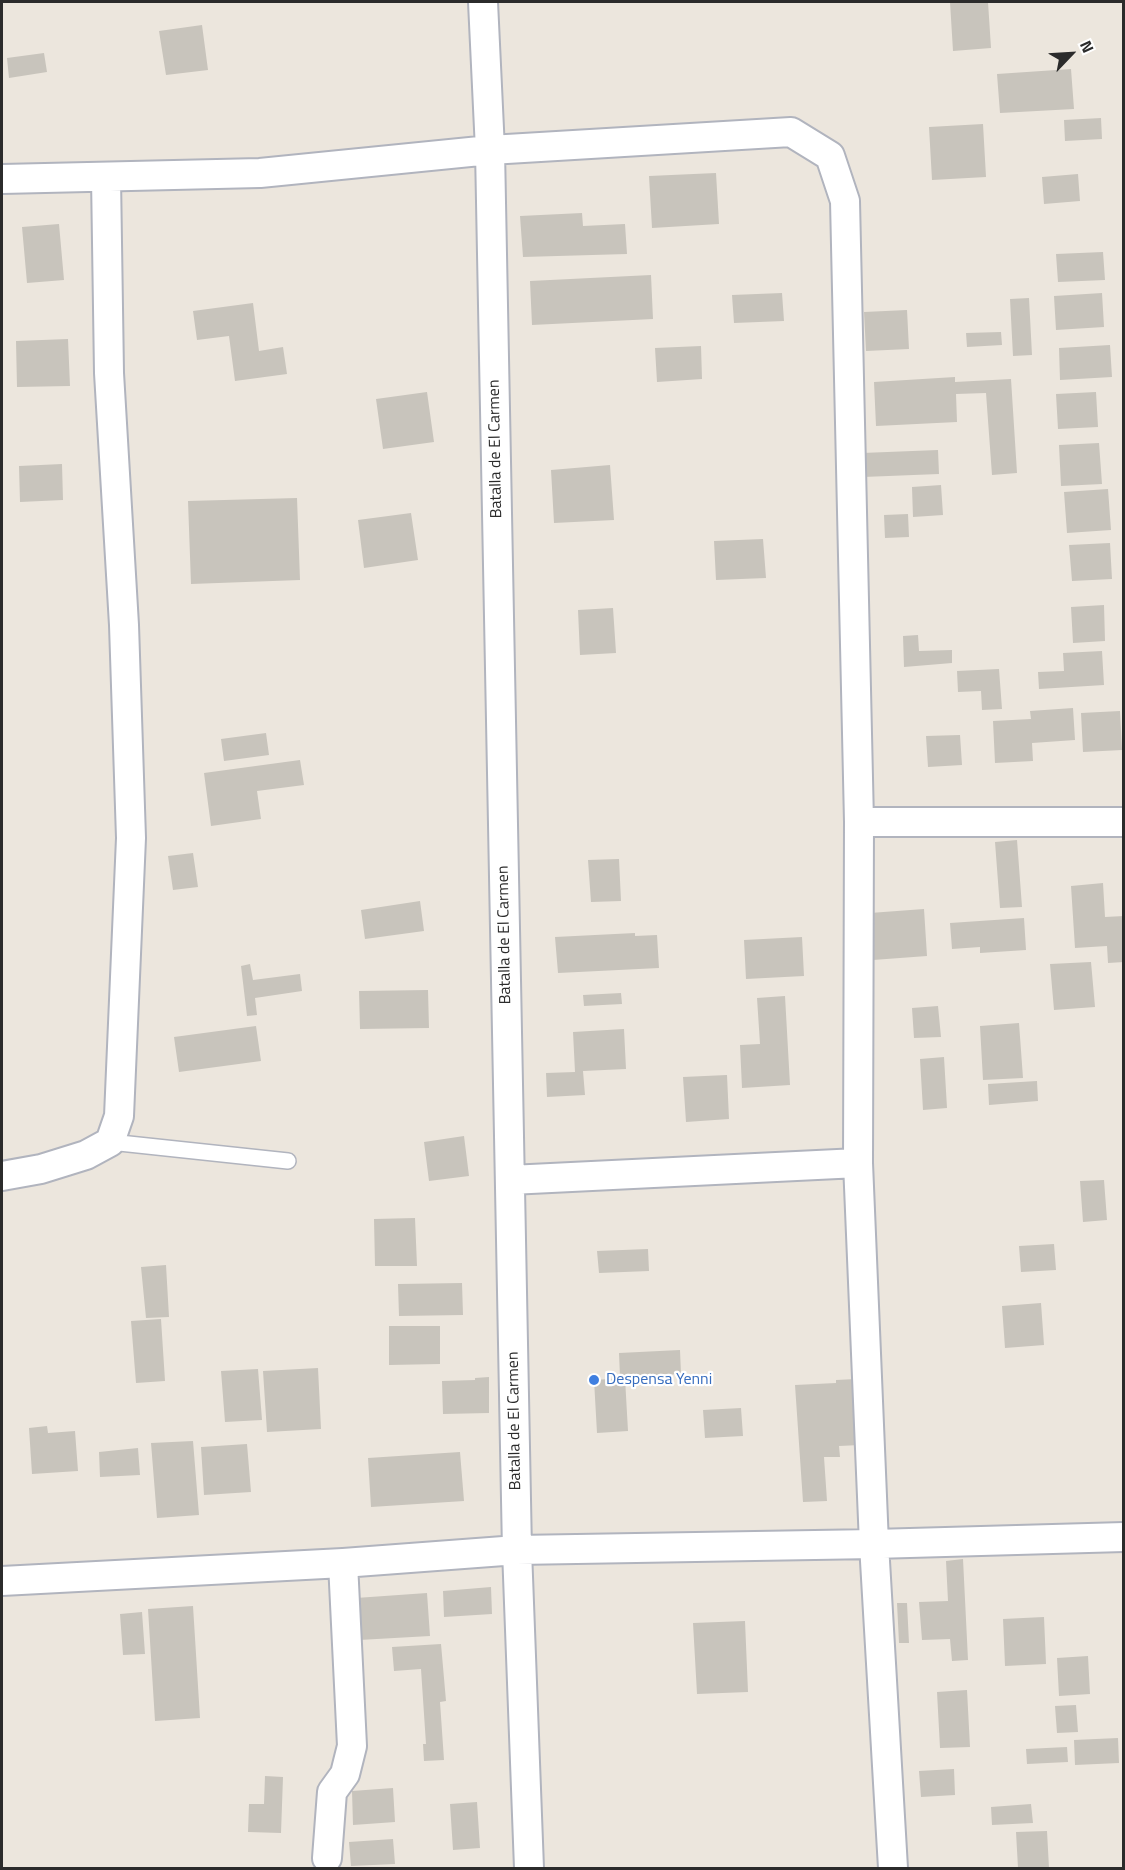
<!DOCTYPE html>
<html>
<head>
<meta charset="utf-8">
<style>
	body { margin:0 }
	#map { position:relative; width:1125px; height:1870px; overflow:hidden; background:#ece6dd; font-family:"Titillium Web",sans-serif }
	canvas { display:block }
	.frame { position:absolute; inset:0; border:3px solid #2b2b2b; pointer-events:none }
	.north { position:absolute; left:1041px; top:24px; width:60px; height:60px; -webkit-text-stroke:4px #fff; paint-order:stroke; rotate:65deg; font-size:16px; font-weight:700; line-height:24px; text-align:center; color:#2b2b2b }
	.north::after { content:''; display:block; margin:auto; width:21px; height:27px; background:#2b2b2b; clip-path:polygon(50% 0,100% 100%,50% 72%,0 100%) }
</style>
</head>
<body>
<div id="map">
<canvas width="1125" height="1870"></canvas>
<div class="frame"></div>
<div class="north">N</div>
</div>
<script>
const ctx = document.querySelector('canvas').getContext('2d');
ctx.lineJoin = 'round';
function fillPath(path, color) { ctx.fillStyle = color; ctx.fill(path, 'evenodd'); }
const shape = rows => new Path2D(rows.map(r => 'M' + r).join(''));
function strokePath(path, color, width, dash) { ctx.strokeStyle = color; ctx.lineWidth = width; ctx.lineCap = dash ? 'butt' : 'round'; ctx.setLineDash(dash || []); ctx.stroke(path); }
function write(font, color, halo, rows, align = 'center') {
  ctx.font = font + ' "Titillium Web",sans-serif'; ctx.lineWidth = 4.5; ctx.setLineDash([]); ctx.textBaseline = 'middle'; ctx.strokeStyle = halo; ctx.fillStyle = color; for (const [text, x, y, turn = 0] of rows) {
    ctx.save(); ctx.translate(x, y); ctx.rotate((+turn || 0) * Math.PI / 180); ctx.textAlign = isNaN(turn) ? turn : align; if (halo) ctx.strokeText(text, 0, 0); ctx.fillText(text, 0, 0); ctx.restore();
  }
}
fillPath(shape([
	[950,2,988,2,991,48,953,51],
	[202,25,208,70,166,75,159,31],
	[44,53,47,72,9,78,7,58],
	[1071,69,1074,109,1000,113,997,74],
	[1101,118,1102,139,1065,141,1064,120],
	[983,124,986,177,932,180,929,127],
	[716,173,719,224,652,228,649,176],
	[1078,174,1080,201,1044,204,1042,177],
	[582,213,583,226,625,224,627,254,523,257,520,216],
	[59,224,64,280,27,283,22,227],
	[1103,252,1105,280,1058,282,1056,254],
	[651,275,653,319,532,325,530,281],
	[782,293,784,321,734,323,732,295],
	[1102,293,1104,327,1056,330,1054,296],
	[1029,298,1032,355,1013,356,1010,299],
	[253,303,259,351,283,347,287,374,235,381,229,336,197,340,193,311],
	[907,310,909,349,866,351,864,312],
	[1001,332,1002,345,967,347,966,333],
	[68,339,70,386,17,387,16,341],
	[1110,345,1112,377,1060,380,1059,348],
	[701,346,702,379,657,382,655,348],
	[955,377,955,382,1011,379,1017,473,992,475,986,393,956,394,957,422,876,426,874,382],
	[427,392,434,442,383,449,376,399],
	[1096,392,1098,427,1058,429,1056,394],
	[1099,443,1102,484,1061,486,1059,445],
	[938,450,939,474,863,477,862,453],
	[62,464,63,500,20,502,19,466],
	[610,465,614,520,554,523,551,470],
	[941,485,943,515,913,517,912,487],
	[1108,489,1111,530,1067,533,1064,492],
	[297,498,300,580,191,584,188,501],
	[411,513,418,560,364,568,358,520],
	[908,514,909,537,885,538,884,515],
	[763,539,766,578,716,580,714,541],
	[1110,543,1112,579,1072,581,1069,545],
	[1104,605,1105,641,1073,643,1071,607],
	[613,608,616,653,580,655,578,610],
	[918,635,919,651,952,650,952,663,904,667,903,636],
	[1102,651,1104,685,1039,689,1038,672,1064,671,1063,653],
	[999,669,1002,709,982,710,981,691,958,692,957,671],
	[1073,708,1075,740,1032,743,1033,761,995,763,993,721,1031,719,1030,711],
	[1120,711,1122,750,1083,752,1081,713],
	[266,733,269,755,224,761,221,739],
	[960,735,962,765,928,767,926,736],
	[300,760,304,785,257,791,261,819,211,826,204,773],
	[1017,840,1022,907,1000,908,995,842],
	[193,853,198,887,173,890,168,856],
	[619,859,621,901,591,902,588,860],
	[1103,883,1105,917,1124,916,1124,962,1108,963,1107,946,1075,948,1071,886],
	[420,901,424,931,365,939,361,910],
	[924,909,927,956,873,960,870,913],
	[1024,918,1026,950,980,953,980,947,952,949,950,923],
	[635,933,635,936,657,935,659,968,558,973,555,937],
	[802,937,804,976,746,979,744,940],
	[1091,962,1095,1007,1054,1010,1050,964],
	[250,964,253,980,300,974,302,991,255,998,257,1015,247,1016,241,966],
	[428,990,429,1028,360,1029,359,991],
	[621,993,622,1004,584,1006,583,995],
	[785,996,790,1085,742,1088,740,1045,760,1044,757,998],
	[938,1006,941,1037,914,1038,912,1008],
	[1019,1023,1023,1078,983,1080,980,1026],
	[256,1026,261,1061,179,1072,174,1037],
	[624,1029,626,1069,583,1071,585,1095,547,1097,546,1073,575,1072,573,1032],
	[944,1057,947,1108,923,1110,920,1059],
	[727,1075,729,1119,686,1122,683,1077],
	[1037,1081,1038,1101,989,1105,988,1084],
	[464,1136,469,1176,429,1181,424,1142],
	[1104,1180,1107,1220,1083,1222,1080,1181],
	[415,1218,417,1266,375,1266,374,1219],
	[1054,1244,1056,1270,1021,1272,1019,1246],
	[648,1249,649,1271,599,1273,597,1251],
	[166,1265,169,1317,146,1318,141,1267],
	[462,1283,463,1315,399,1316,398,1284],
	[1041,1303,1044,1345,1005,1348,1002,1306],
	[161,1319,165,1381,136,1383,131,1321],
	[389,1326,440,1326,440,1364,389,1365],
	[680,1350,681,1374,620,1377,619,1353],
	[318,1368,321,1429,267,1432,263,1371],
	[258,1369,262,1420,225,1422,221,1371],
	[489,1377,489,1413,443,1414,442,1381,475,1380,475,1378],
	[625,1378,628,1431,597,1433,594,1380],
	[856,1379,860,1445,839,1446,840,1457,824,1457,827,1501,803,1502,795,1385,836,1383,836,1380],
	[741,1408,743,1436,705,1438,703,1410],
	[47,1426,48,1433,75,1431,78,1471,32,1474,29,1428],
	[193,1441,199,1515,157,1518,151,1443],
	[247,1444,251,1492,204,1495,201,1447],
	[138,1448,140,1475,100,1477,99,1452],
	[460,1452,464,1501,371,1507,368,1458],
	[963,1559,968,1660,952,1661,950,1639,922,1640,919,1602,948,1601,946,1561],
	[491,1587,492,1614,444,1617,443,1591],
	[427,1593,430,1636,359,1640,356,1598],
	[897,1603,907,1603,909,1643,899,1643],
	[193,1606,200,1718,155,1721,148,1609],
	[142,1612,145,1654,123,1655,120,1614],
	[1044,1617,1046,1664,1005,1666,1003,1619],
	[745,1621,748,1692,697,1694,693,1623],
	[441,1644,446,1701,440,1702,444,1760,424,1761,423,1744,426,1744,421,1669,394,1671,392,1647],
	[1088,1656,1090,1694,1059,1696,1057,1658],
	[967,1690,970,1747,940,1748,937,1692],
	[1076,1705,1078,1732,1057,1733,1055,1706],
	[1118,1738,1119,1763,1075,1765,1074,1740],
	[1067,1747,1068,1762,1027,1764,1026,1749],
	[954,1769,955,1795,921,1797,919,1771],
	[265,1776,283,1777,281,1833,248,1832,249,1804,264,1804],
	[393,1788,395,1822,353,1825,352,1791],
	[477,1802,480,1848,453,1850,450,1804],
	[1031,1804,1033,1823,992,1825,991,1807],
	[1047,1831,1049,1868,1018,1868,1016,1832],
	[393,1839,395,1864,351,1866,349,1842]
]), '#c8c4bc');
const service = shape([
	[110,1142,288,1161]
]);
const minor = shape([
	[483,2,490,150,517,1550,529,1868],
	[2,179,260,173,490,150,791,132,830,156,845,201,859,822,858,1163,510,1180],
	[859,822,1124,822],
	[858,1163,874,1544,893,1868],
	[2,1176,41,1169,86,1155,110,1142,119,1116,131,838,124,625,109,373,106,177],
	[2,1581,343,1563,517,1550,874,1544,1124,1537],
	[327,1858,332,1792,345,1774,352,1746,343,1563]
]);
strokePath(service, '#b1b4be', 18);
strokePath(minor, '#b1b4be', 32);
strokePath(service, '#fff', 15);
strokePath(minor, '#fff', 28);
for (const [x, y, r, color] of [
	[594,1380,6,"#3f7fe0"]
]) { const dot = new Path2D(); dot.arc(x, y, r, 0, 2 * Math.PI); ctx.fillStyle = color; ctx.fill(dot); strokePath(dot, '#fff', 2); }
write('16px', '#2b2b2b', '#fff', [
	["Batalla de El Carmen",496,449,-91],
	["Batalla de El Carmen",505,935,-91],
	["Batalla de El Carmen",515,1421,-91]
]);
write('16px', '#366cbe', '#fff', [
	["Despensa Yenni",606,1380]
], 'left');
</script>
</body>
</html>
